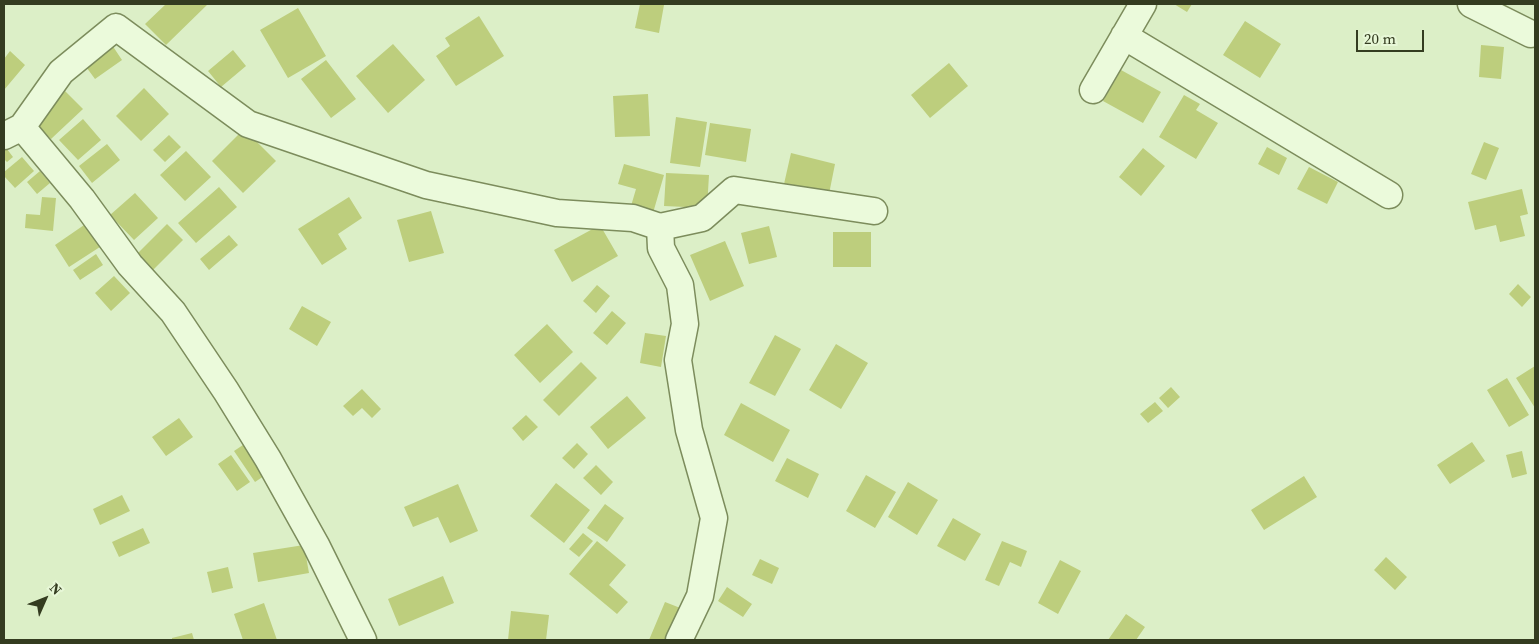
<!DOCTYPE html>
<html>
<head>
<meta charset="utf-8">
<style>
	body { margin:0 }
	#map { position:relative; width:1539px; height:644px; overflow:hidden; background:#dcefc7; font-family:"Source Serif 4",serif }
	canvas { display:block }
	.frame { position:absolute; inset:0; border:5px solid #343c20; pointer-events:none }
	.north { position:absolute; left:20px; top:574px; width:50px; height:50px; -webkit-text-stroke:4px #e7f7d7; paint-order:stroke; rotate:46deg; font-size:14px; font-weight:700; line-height:20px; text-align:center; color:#343c20 }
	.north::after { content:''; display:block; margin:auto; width:18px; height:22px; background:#343c20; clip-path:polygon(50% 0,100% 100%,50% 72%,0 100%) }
	.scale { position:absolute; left:1356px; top:30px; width:68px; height:22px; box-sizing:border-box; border:2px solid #343c20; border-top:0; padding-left:6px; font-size:15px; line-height:18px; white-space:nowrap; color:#343c20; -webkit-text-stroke:4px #e7f7d7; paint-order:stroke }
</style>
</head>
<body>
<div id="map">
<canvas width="1539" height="644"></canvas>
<div class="frame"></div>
<div class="north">N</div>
<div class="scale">20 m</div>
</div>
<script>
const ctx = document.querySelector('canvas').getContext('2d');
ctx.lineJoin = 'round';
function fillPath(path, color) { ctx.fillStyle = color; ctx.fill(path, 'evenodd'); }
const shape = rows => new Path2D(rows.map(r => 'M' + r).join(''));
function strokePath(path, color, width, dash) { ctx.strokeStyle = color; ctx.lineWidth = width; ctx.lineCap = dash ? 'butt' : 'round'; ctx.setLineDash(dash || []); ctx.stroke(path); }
fillPath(shape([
	[166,4,208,4,166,45,145,24],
	[640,4,664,5,659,33,635,28],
	[1174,4,1192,4,1187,12],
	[298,8,326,56,288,78,260,30],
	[479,16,504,56,456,86,436,56,450,46,445,38],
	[1245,21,1281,44,1260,78,1223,55],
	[393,44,425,80,388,113,356,76],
	[112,45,122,60,95,79,84,64],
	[1481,45,1504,47,1501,79,1479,77],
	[233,50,246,66,221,87,208,71],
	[10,51,25,65,4,90,4,59],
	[326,60,356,99,331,118,301,79],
	[949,63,968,86,930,118,911,95],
	[1121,70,1161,92,1143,123,1103,101],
	[144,88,169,114,141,141,116,116],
	[65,91,83,109,51,139,33,121],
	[648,94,650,136,615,137,613,96],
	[1184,95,1200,104,1196,110,1218,123,1196,159,1159,137],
	[676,117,707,122,700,167,670,163],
	[83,119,101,140,78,160,59,140],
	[710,123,751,129,746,162,705,155],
	[244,129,276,161,243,193,212,161],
	[169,135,181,147,165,162,153,150],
	[1484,142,1499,148,1486,180,1471,174],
	[107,144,120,160,92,183,79,166],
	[4,145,13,157,7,162,4,159],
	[1267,147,1287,158,1279,175,1258,164],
	[1143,148,1165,166,1141,196,1119,177],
	[186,151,211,177,185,201,160,175],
	[791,153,835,164,829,194,784,184],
	[22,157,34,171,15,188,4,176,4,172],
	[624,164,664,175,653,213,631,206,636,189,618,184],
	[1309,167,1338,182,1327,204,1297,189],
	[40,171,50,183,37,194,27,182],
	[666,173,709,175,707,208,664,206],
	[219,187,237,207,196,243,178,223],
	[1522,189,1528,214,1520,216,1525,236,1500,242,1496,225,1475,230,1468,202],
	[135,193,158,218,134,240,110,215],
	[42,197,56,198,53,231,25,228,26,214,40,215],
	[349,197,362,218,338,234,347,249,322,265,298,229],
	[431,211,444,253,409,262,397,220],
	[87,223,103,245,69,267,55,245],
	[167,224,183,240,151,272,135,256],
	[600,225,618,256,572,282,554,250],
	[769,226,777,257,749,264,741,233],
	[833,232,871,232,871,267,833,267],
	[229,235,238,245,209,270,200,259],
	[725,241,744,286,710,301,690,255],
	[96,254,103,265,80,280,73,270],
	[114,276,130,293,111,311,95,293],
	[1518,284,1531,297,1522,307,1509,294],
	[597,285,610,296,596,313,583,301],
	[302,306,331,322,317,346,289,329],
	[612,311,626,323,607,345,593,333],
	[547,324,573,352,540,383,514,355],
	[645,333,666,336,661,367,640,363],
	[775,335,801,349,775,396,749,383],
	[836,344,868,363,841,409,809,390],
	[581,362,597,378,559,416,543,400],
	[1535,366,1535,408,1516,378],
	[1507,378,1529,415,1509,427,1487,390],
	[1171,387,1180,397,1168,408,1159,398],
	[362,389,381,409,372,418,362,408,353,416,343,406],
	[627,396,646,418,608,449,590,427],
	[1155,402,1163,411,1148,423,1140,414],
	[741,403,790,430,773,462,724,435],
	[526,415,538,427,523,441,512,428],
	[179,418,193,437,166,456,152,437],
	[1472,442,1485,461,1450,484,1437,465],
	[246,443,267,474,255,482,234,451],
	[577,443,588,454,574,469,562,458],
	[1522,451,1527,474,1512,478,1506,455],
	[231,455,250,482,237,491,218,464],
	[787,458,819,474,808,498,775,481],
	[596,465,613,482,601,495,583,478],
	[866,475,896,492,875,528,846,511],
	[1304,476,1317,497,1264,530,1251,510],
	[908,482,938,500,917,535,888,517],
	[556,483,590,510,564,543,530,516],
	[458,484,478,531,450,543,438,517,413,527,404,507],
	[122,495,130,511,100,525,93,509],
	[605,504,624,518,607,542,587,528],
	[953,518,981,534,965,561,937,546],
	[143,528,150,543,119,557,112,542],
	[583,533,593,541,579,557,569,549],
	[597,541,626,565,609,585,628,602,617,614,569,574],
	[1002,541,1027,551,1021,567,1010,562,999,586,985,580],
	[304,545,309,573,258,582,253,553],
	[1386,557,1407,577,1395,590,1374,570],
	[760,559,779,568,772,584,752,575],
	[1060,560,1081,571,1058,614,1038,603],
	[228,567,233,588,212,593,207,572],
	[443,576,454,603,399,626,388,599],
	[727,587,752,604,743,617,718,601],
	[665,602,688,611,676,640,649,640],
	[264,603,277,640,243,640,234,614],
	[511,611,549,615,546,640,508,640],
	[1126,614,1145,627,1136,640,1108,640],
	[192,633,194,640,172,640,172,638]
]), '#bdce7d');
const street = shape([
	[1471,4,1531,34],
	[1124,36,1389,195],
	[1093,90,1143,4],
	[22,127,82,199,130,265,173,312,226,391,268,459,316,545,363,640],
	[4,136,22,127,61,72,116,27,248,124,426,185,557,213,633,218,660,227,661,248,680,285,685,324,678,360,689,430,714,518,700,596,679,640],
	[660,227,702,218,734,190,874,211]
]);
strokePath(street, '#7c8c5c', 29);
strokePath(street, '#ebfadb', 26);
</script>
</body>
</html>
